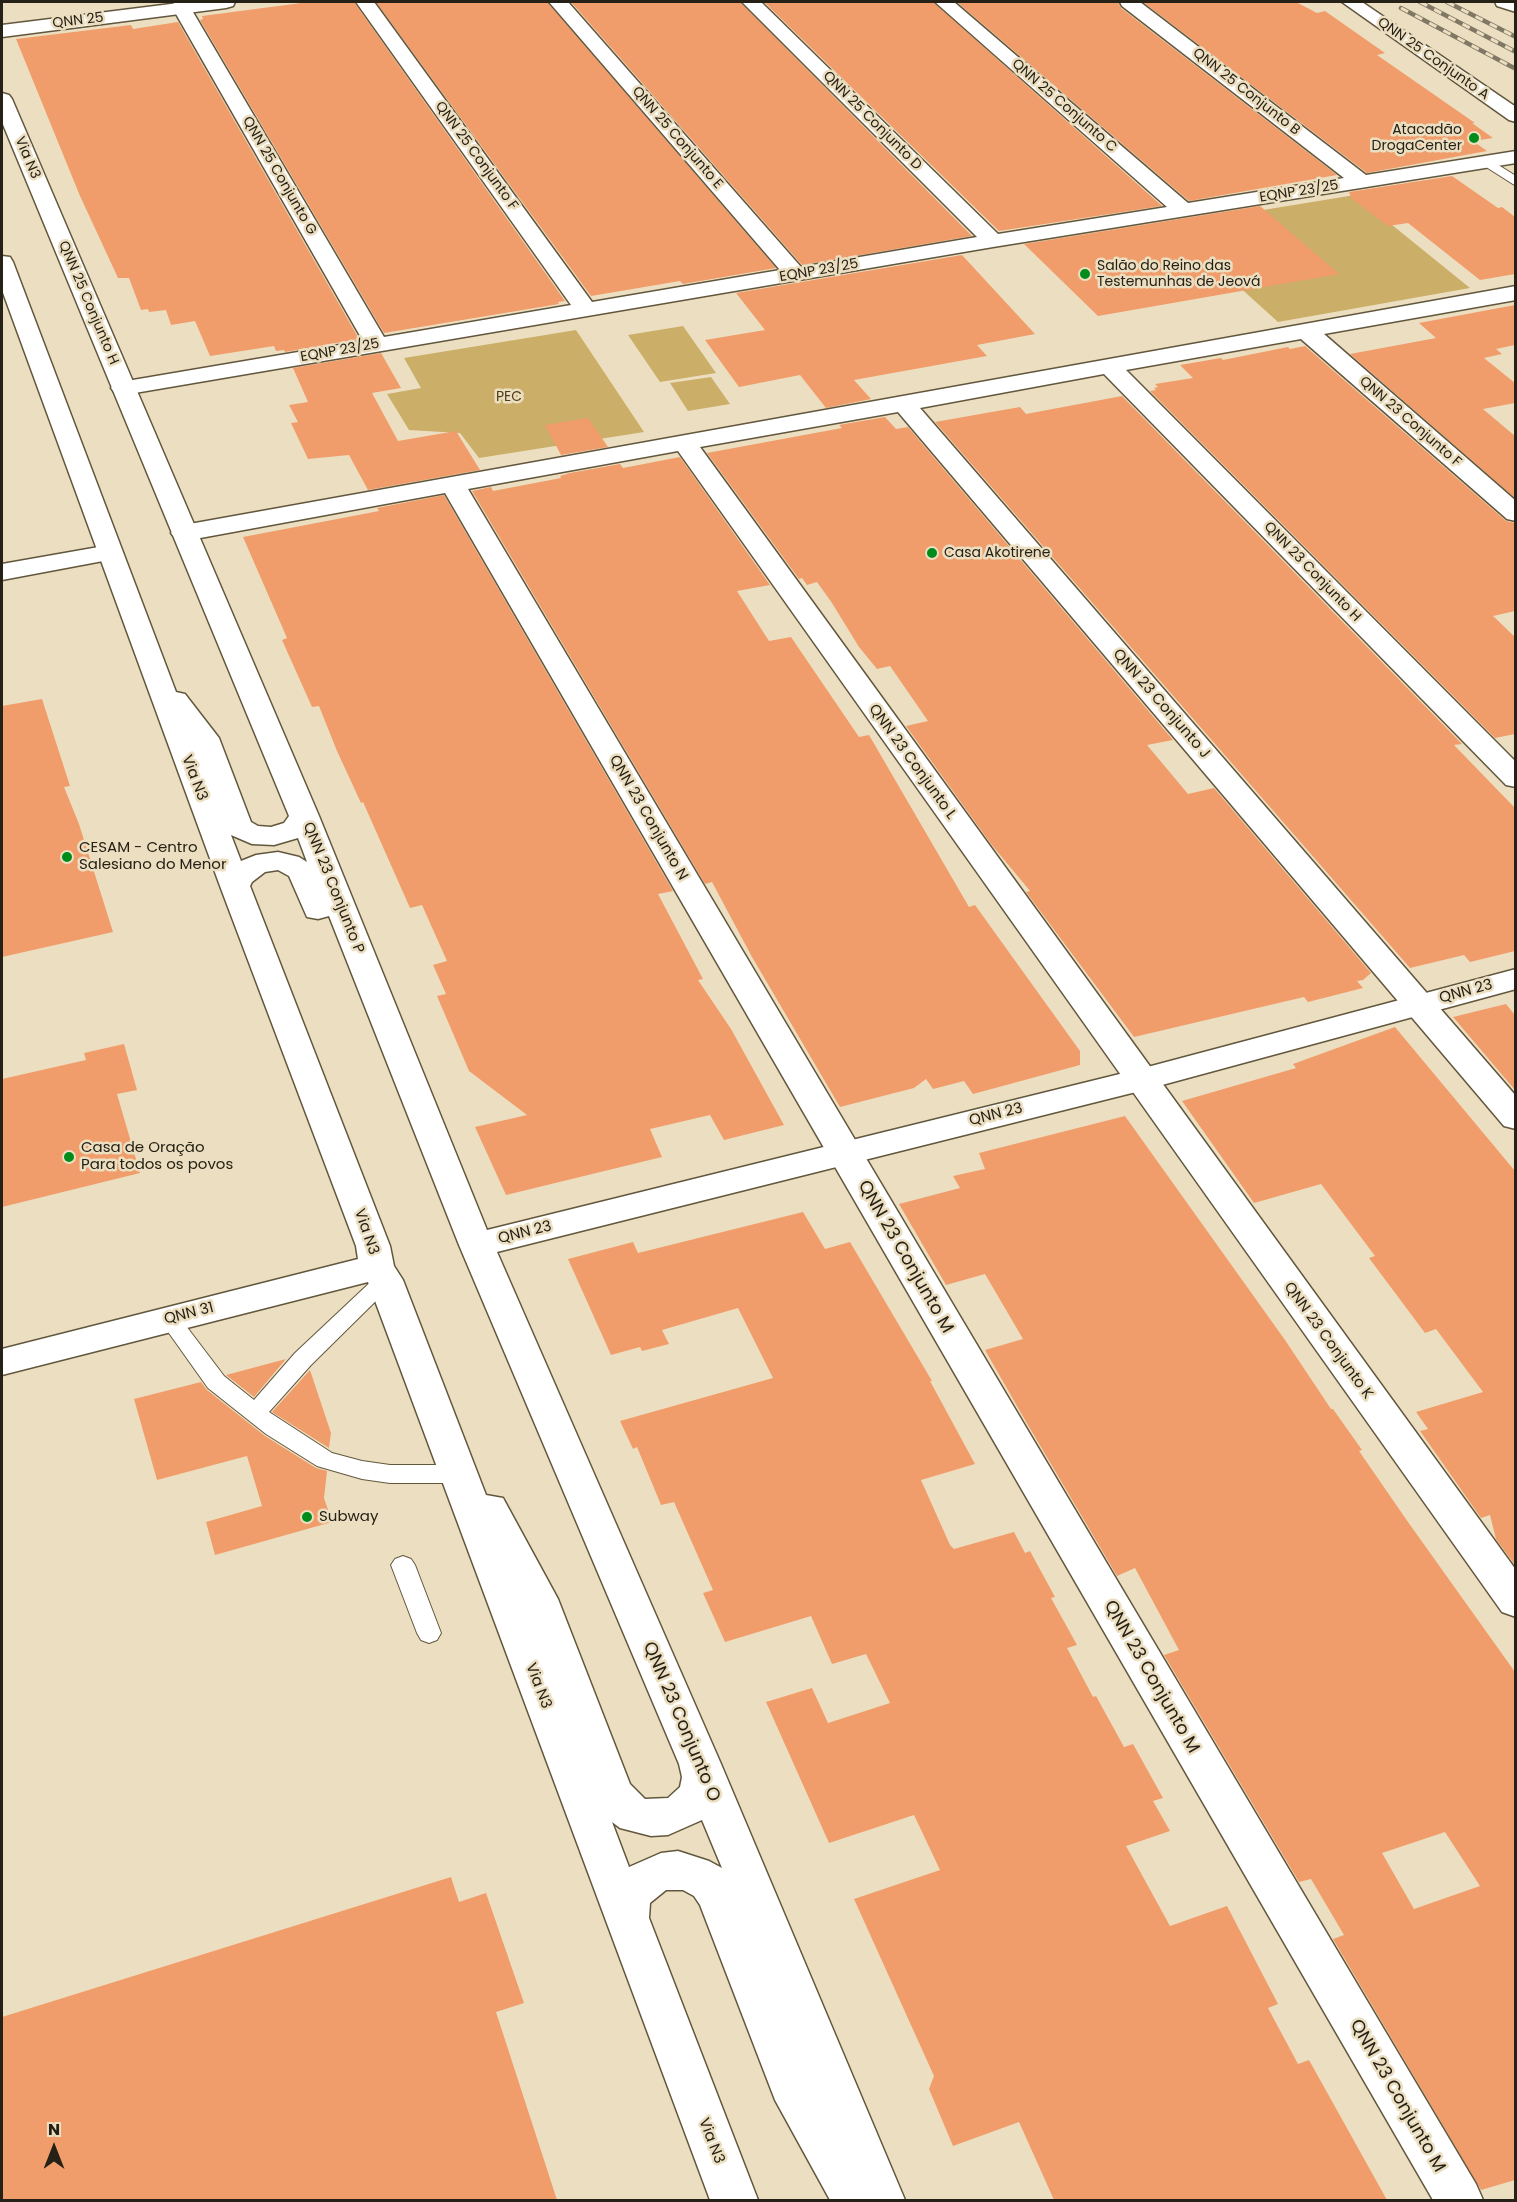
<!DOCTYPE html>
<html>
<head>
<meta charset="utf-8">
<style>
	body { margin:0 }
	#map { position:relative; width:1517px; height:2202px; overflow:hidden; background:#ecdfc1; font-family:Poppins,sans-serif }
	canvas { display:block }
	.frame { position:absolute; inset:0; border:3px solid #262116; pointer-events:none }
	.north { position:absolute; left:24px; top:2118px; width:60px; height:60px; -webkit-text-stroke:4px #ecdfc1; paint-order:stroke; rotate:0deg; font-size:16px; font-weight:700; line-height:24px; text-align:center; color:#262116 }
	.north::after { content:''; display:block; margin:auto; width:21px; height:27px; background:#262116; clip-path:polygon(50% 0,100% 100%,50% 72%,0 100%) }
</style>
</head>
<body>
<div id="map">
<canvas width="1517" height="2202"></canvas>
<div class="frame"></div>
<div class="north">N</div>
</div>
<script>
const ctx = document.querySelector('canvas').getContext('2d');
ctx.lineJoin = 'round';
function fillPath(path, color) { ctx.fillStyle = color; ctx.fill(path, 'evenodd'); }
const shape = rows => new Path2D(rows.map(r => 'M' + r).join(''));
function strokePath(path, color, width, dash) { ctx.strokeStyle = color; ctx.lineWidth = width; ctx.lineCap = dash ? 'butt' : 'round'; ctx.setLineDash(dash || []); ctx.stroke(path); }
function write(font, color, halo, rows, align = 'center') {
  ctx.font = font + ' Poppins,sans-serif'; ctx.lineWidth = 5; ctx.setLineDash([]); ctx.textBaseline = 'middle'; ctx.strokeStyle = halo; ctx.fillStyle = color; for (const [text, x, y, turn = 0] of rows) {
    ctx.save(); ctx.translate(x, y); ctx.rotate((+turn || 0) * Math.PI / 180); ctx.textAlign = isNaN(turn) ? turn : align; if (halo) ctx.strokeText(text, 0, 0); ctx.fillText(text, 0, 0); ctx.restore();
  }
}
fillPath(shape([
	[1355,195,1470,288,1278,322,1171,225],
	[683,326,716,373,660,382,628,335],
	[576,330,644,432,479,458,460,433,409,430,387,394,421,388,404,358],
	[711,377,730,404,688,411,670,383]
]), '#cbae67');
fillPath(shape([
	[309,2,354,2,565,301,558,302,559,304,384,333,200,20,203,19,202,16],
	[376,2,547,2,776,268,683,284,680,281,591,296],
	[571,2,740,2,972,236,802,265],
	[764,2,933,2,1162,206,999,231],
	[957,2,1118,2,1121,8,1337,175,1189,201],
	[1143,2,1296,2,1317,13,1325,11,1385,53,1377,55,1475,123,1472,123,1493,138,1473,141,1487,151,1367,173],
	[178,22,359,339,285,352,284,350,276,351,274,346,210,356,195,321,171,325,166,310,149,312,148,309,141,310,129,278,118,278,80,196,16,39,131,25,133,29],
	[1452,176,1498,208,1502,207,1515,217,1515,274,1480,280,1408,223,1388,226,1352,199,1349,192],
	[1260,206,1339,274,1098,316,1024,244],
	[962,255,1035,334,977,345,987,356,854,380,871,399,826,408,800,375,739,387,705,340,765,330,736,293],
	[1515,305,1515,345,1496,349,1502,354,1484,358,1515,383,1515,403,1483,409,1515,436,1515,498,1350,354,1436,338,1419,323],
	[1305,346,1506,521,1515,523,1515,611,1493,616,1515,637,1515,734,1495,738,1150,391,1156,390,1154,388,1158,387,1155,384,1193,378,1180,365,1221,358,1223,360,1288,347,1290,349],
	[381,353,401,388,372,393,398,441,456,431,480,470,368,490,349,455,308,459,291,423,298,422,289,405,308,402,293,368],
	[1122,396,1462,744,1454,745,1515,808,1515,951,1470,962,1464,955,1410,968,935,422,1020,407,1026,414],
	[885,417,896,429,908,427,1173,740,1147,745,1188,794,1214,788,1371,973,1363,980,1357,981,1363,988,1308,1002,1304,997,1134,1037,1026,892,1030,891,991,844,906,726,928,721,890,666,877,669,859,647,832,603,817,582,807,585,802,578,799,579,707,453,842,428,839,425],
	[588,418,608,447,561,455,545,425],
	[680,457,770,585,737,591,769,641,791,637,859,737,869,735,969,907,975,905,1080,1051,1080,1065,973,1094,964,1081,933,1089,926,1079,914,1088,840,1107,752,957,712,882,705,884,472,491,491,487,493,491,561,478,560,476,570,473,620,464,623,468],
	[444,495,673,891,658,894,703,979,698,980,731,1029,784,1125,724,1140,710,1115,650,1129,662,1157,506,1195,475,1127,527,1115,469,1071,437,996,446,994,433,965,447,961,422,905,410,908,363,802,361,803,337,751,319,706,312,707,282,640,287,638,243,537,379,511,377,508],
	[42,699,70,786,64,787,79,824,113,932,2,957,2,706],
	[1506,1004,1515,1015,1515,1090,1453,1017],
	[1395,1027,1515,1171,1515,1565,1496,1539,1490,1515,1481,1518,1420,1431,1428,1429,1416,1412,1483,1392,1436,1329,1425,1333,1369,1258,1375,1256,1321,1184,1254,1203,1182,1101,1296,1068,1293,1064],
	[124,1044,137,1090,117,1094,140,1173,2,1207,2,1079,86,1060,84,1053],
	[1125,1116,1285,1340,1331,1409,1333,1409,1362,1450,1359,1451,1408,1522,1515,1672,1515,2180,1481,2190,1333,1939,1344,1935,1311,1879,1299,1882,1164,1655,1179,1650,1135,1568,1117,1576,1025,1420,985,1350,1023,1339,985,1274,946,1285,899,1204,960,1188,953,1176,985,1169,979,1153],
	[1445,1832,1480,1886,1414,1909,1382,1853],
	[803,1212,825,1249,850,1242,932,1381,930,1381,975,1464,921,1480,950,1545,954,1549,1014,1532,1025,1553,1030,1551,1055,1597,1051,1598,1077,1645,1067,1648,1093,1697,1096,1696,1124,1747,1133,1744,1163,1798,1153,1801,1170,1831,1126,1846,1170,1926,1227,1906,1278,2004,1268,2008,1298,2064,1309,2060,1387,2200,1054,2200,1019,2122,953,2146,929,2089,934,2076,854,1899,940,1870,914,1815,829,1843,766,1702,812,1688,828,1723,890,1703,866,1654,832,1664,811,1616,725,1642,703,1593,713,1590,674,1502,661,1505,637,1447,633,1449,620,1421,773,1378,738,1308,662,1330,669,1344,642,1351,640,1347,611,1355,568,1259,633,1242,638,1253],
	[286,1359,254,1397,226,1375],
	[310,1370,331,1433,329,1448,272,1412],
	[201,1382,207,1390,265,1436,316,1468,327,1471,324,1498,332,1522,215,1555,206,1522,262,1506,247,1456,157,1480,134,1399],
	[451,1877,459,1902,486,1893,524,2003,496,2012,557,2200,2,2200,2,2017]
]), '#f09d6b');
const lane = shape([
	[1487,158,1516,176,1516,186,1483,165,1483,159,1487,158],
	[385,1273,392,1275,395,1280,392,1285,311,1365,269,1412,332,1453,362,1461,390,1465,457,1465,465,1468,468,1474,465,1480,457,1483,390,1483,362,1479,317,1466,266,1434,208,1388,159,1319,163,1314,170,1311,177,1314,224,1376,254,1400,295,1353,378,1275,385,1273],
	[403,1556,411,1559,415,1565,441,1633,437,1640,429,1643,421,1640,417,1633,391,1565,395,1559,403,1556]
]);
const street = shape([
	[181,2,188,3,190,7,384,337,571,305,356,2,374,2,592,302,780,270,549,2,568,2,801,267,977,237,742,2,761,2,998,234,1167,207,935,2,954,2,1188,203,1344,178,1122,6,1120,2,1140,2,1366,175,1516,151,1516,163,993,247,123,395,115,393,111,388,115,383,363,341,172,7,174,3,181,2],
	[1516,286,1516,300,1324,334,1516,501,1516,521,1507,519,1301,339,1126,370,1516,762,1516,787,1506,785,1104,374,920,408,1516,1096,1516,1129,1504,1126,898,412,700,447,1516,1570,1516,1617,1502,1612,678,451,468,489,1476,2184,1483,2200,1433,2200,445,493,184,541,175,538,171,533,175,528,184,525,1516,286],
	[110,545,119,548,123,553,119,558,2,580,2,564,110,545]
]);
const secondary = shape([
	[187,2,235,2,233,6,226,8,2,37,2,25,187,2],
	[1342,2,1362,2,1516,107,1516,122,1509,120,1342,2],
	[1495,2,1516,2,1516,12,1497,6,1495,2],
	[2,93,9,95,12,99,319,816,487,1230,1140,1069,1516,969,1516,989,1140,1091,497,1252,721,1764,905,2200,830,2200,775,2100,700,1905,694,1896,683,1890,666,1890,650,1903,649,1918,758,2200,710,2200,368,1282,2,1375,2,1349,358,1259,356,1246,220,886,2,290,2,256,10,257,13,262,176,692,185,694,219,738,251,822,258,826,271,827,284,823,289,816,2,122,2,93],
	[231,835,252,844,274,845,298,838,307,862,299,857,278,852,256,855,241,861,231,835],
	[278,870,289,876,307,917,318,919,329,916,459,1245,679,1764,682,1777,680,1787,668,1798,645,1799,630,1784,558,1599,503,1498,486,1495,403,1280,394,1266,390,1246,250,886,252,882,265,872,278,870],
	[702,1820,722,1868,709,1861,678,1851,661,1853,629,1867,612,1822,620,1828,651,1836,668,1835,702,1820]
]);
strokePath(lane, '#62573d', 2);
strokePath(street, '#62573d', 3);
strokePath(secondary, '#62573d', 3);
fillPath(lane, '#fff');
fillPath(street, '#fff');
fillPath(secondary, '#fff');
const rail = shape([
	[1420,2,1516,52],
	[1447,2,1516,37],
	[1401,8,1516,69]
]);
strokePath(rail, '#807764', 4.5);
strokePath(rail, '#ecdfc1', 3, [8]);
for (const [x, y, r, color] of [
	[1474,138,6,"#008c1a"],
	[1085,274,6,"#008c1a"],
	[932,553,6,"#008c1a"],
	[67,857,6,"#008c1a"],
	[69,1157,6,"#008c1a"],
	[307,1517,6,"#008c1a"]
]) { const dot = new Path2D(); dot.arc(x, y, r, 0, 2 * Math.PI); ctx.fillStyle = color; ctx.fill(dot); strokePath(dot, '#ecdfc1', 2); }
write('14px', '#262116', '#ecdfc1', [
	["QNN 25",78,21,-7],
	["QNN 25 Conjunto A",1433,59,35],
	["QNN 25 Conjunto B",1246,92,38],
	["QNN 25 Conjunto C",1064,106,41],
	["QNN 25 Conjunto D",872,121,45],
	["QNN 25 Conjunto E",677,138,49],
	["QNN 25 Conjunto F",476,156,54],
	["Via N3",27,158,67],
	["QNN 25 Conjunto G",279,176,60],
	["EQNP 23/25",1299,192,-9],
	["EQNP 23/25",819,271,-10],
	["QNN 25 Conjunto H",88,303,67],
	["EQNP 23/25",340,351,-10],
	["QNN 23 Conjunto F",1410,422,41],
	["QNN 23 Conjunto H",1312,572,46]
]);
write('14px', '#262116', '#ecdfc1', [
	["Atacadão",1462,130,"right"],
	["DrogaCenter",1462,146,"right"],
	["Salão do Reino das",1097,266],
	["Testemunhas de Jeová",1097,282],
	["Casa Akotirene",944,553]
], 'left');
write('14px', '#4e3e17', '#ecdfc1', [
	["PEC",509,397]
]);
write('15px', '#262116', '#ecdfc1', [
	["QNN 23 Conjunto J",1161,704,49],
	["QNN 23 Conjunto L",912,762,54],
	["Via N3",194,778,69],
	["QNN 23 Conjunto N",648,818,60],
	["QNN 23 Conjunto P",333,888,68],
	["QNN 23",1466,992,-15],
	["QNN 23",996,1115,-14],
	["Via N3",366,1232,71],
	["QNN 23",525,1233,-14],
	["QNN 31",189,1314,-14],
	["QNN 23 Conjunto K",1328,1341,54],
	["Via N3",538,1686,69],
	["Via N3",711,2141,69]
]);
write('15px', '#262116', '#ecdfc1', [
	["CESAM - Centro",79,848],
	["Salesiano do Menor",79,865],
	["Casa de Oração",81,1148],
	["Para todos os povos",81,1165],
	["Subway",319,1517]
], 'left');
write('18px', '#262116', '#ecdfc1', [
	["QNN 23 Conjunto M",905,1257,60],
	["QNN 23 Conjunto M",1151,1677,60],
	["QNN 23 Conjunto O",681,1722,67],
	["QNN 23 Conjunto M",1397,2096,60]
]);
</script>
</body>
</html>
